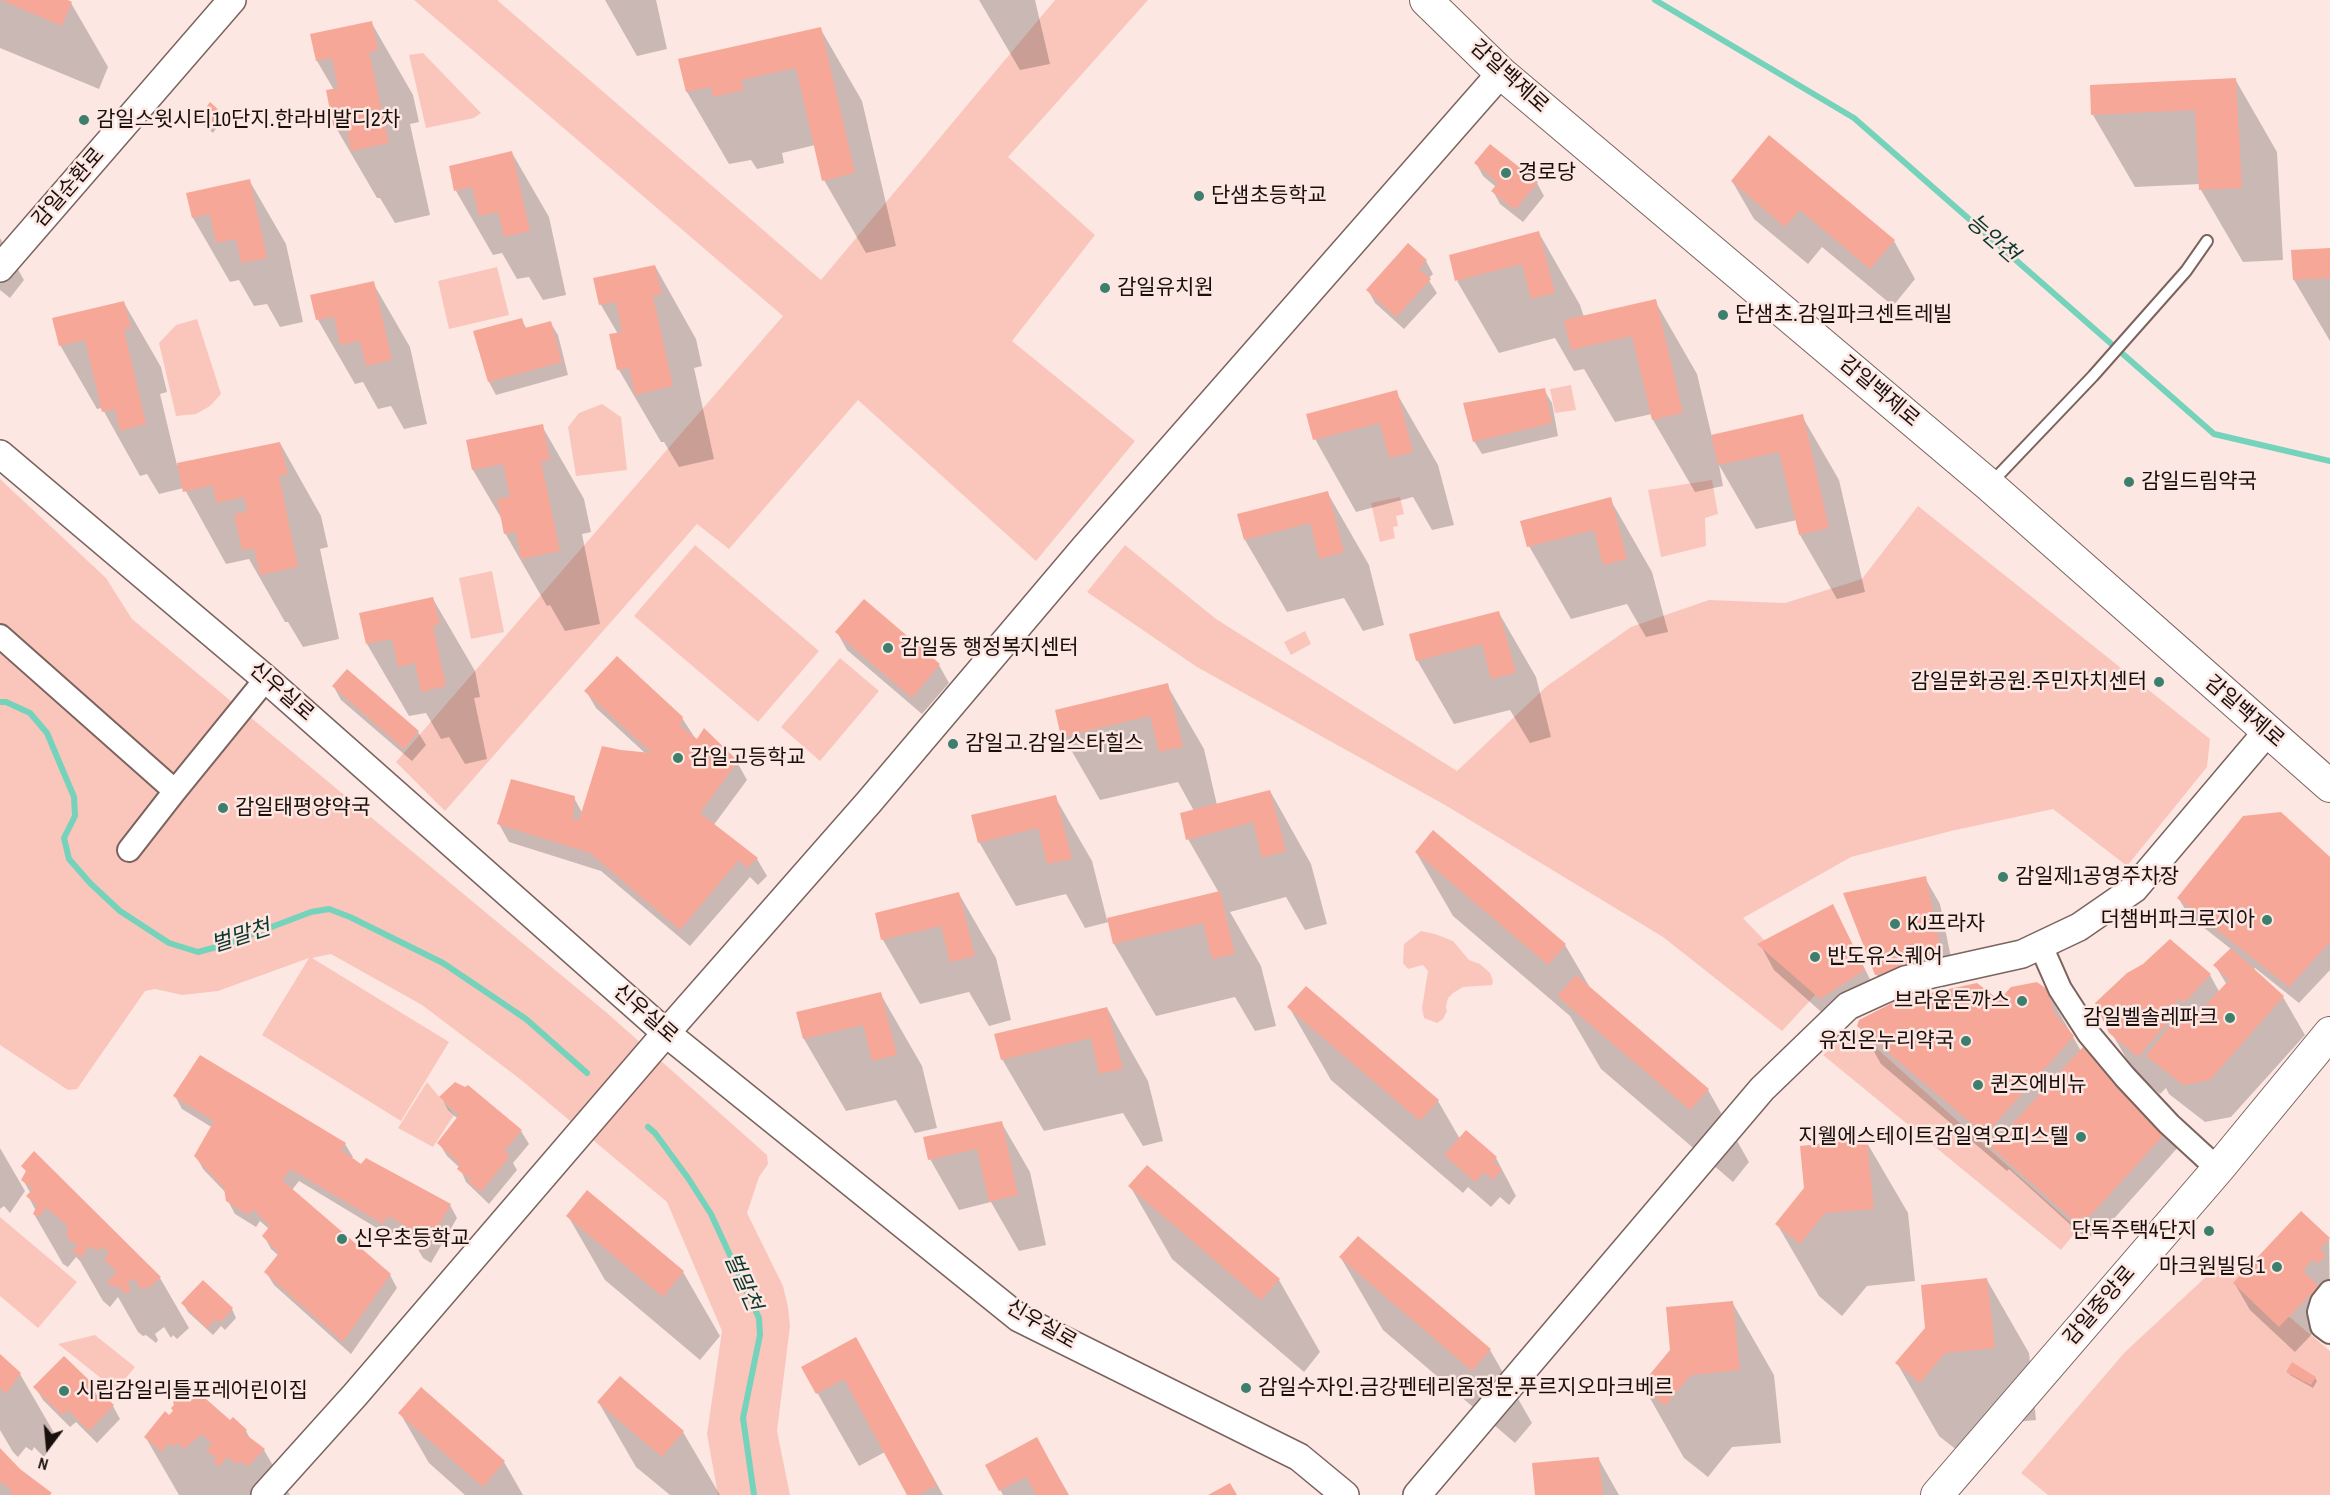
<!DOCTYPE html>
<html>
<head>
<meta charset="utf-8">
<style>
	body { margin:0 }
	#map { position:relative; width:2330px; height:1495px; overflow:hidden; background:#fde7e2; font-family:"Archivo Narrow",sans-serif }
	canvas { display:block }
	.north { position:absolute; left:18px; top:1417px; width:60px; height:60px; -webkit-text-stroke:4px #fde7e2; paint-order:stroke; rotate:196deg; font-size:16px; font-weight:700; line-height:24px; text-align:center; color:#19100e }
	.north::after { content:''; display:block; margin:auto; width:21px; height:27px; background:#19100e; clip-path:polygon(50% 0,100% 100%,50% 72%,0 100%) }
</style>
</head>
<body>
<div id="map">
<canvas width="2330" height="1495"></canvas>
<div class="north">N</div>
</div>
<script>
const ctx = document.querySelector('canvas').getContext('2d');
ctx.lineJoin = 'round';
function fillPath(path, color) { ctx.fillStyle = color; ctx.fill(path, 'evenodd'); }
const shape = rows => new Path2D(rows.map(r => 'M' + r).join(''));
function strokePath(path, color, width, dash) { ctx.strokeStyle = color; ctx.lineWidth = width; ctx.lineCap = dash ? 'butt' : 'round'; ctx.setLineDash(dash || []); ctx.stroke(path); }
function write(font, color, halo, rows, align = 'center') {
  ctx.font = font + ' "Archivo Narrow","Noto Sans KR",sans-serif'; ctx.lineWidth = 5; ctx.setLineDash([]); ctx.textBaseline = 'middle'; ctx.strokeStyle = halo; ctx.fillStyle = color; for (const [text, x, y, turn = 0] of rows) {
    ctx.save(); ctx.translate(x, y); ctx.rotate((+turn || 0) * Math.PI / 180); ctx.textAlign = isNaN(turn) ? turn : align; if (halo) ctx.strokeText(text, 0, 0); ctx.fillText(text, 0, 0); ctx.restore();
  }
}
fillPath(shape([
	[414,0,497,0,821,280,1055,0,1148,0,1008,157,1095,235,1012,341,1135,441,1036,561,858,400,729,549,697,524,445,811,396,762,783,316],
	[423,53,481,113,474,118,426,128,409,55],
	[497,267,509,315,449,329,438,281],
	[197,319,221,394,210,406,196,414,176,416,159,343,176,325],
	[1571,385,1576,410,1555,413,1550,389],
	[602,404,621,417,627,470,576,476,568,427,579,413],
	[0,479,106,578,132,619,607,1013,767,1155,768,1164,759,1177,747,1213,783,1286,788,1307,790,1326,777,1431,790,1495,718,1495,707,1434,722,1331,667,1202,520,1079,422,1005,331,954,312,958,449,1042,401,1121,262,1035,309,958,218,991,182,995,155,989,145,991,77,1089,68,1090,0,1045],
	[1712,480,1718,514,1705,518,1706,546,1661,557,1648,490],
	[1400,497,1404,514,1396,516,1398,526,1393,527,1395,538,1380,542,1371,503],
	[1918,506,2210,739,2207,767,2127,866,2053,809,1951,831,1851,857,1743,918,1790,967,1818,992,1782,1031,1663,937,1445,805,1197,667,1087,592,1125,545,1216,619,1457,771,1547,686,1631,627,1709,600,1785,603,1862,579],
	[695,545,819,651,758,722,634,616],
	[492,571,504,632,471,639,459,578],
	[1305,631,1311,644,1291,655,1284,642],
	[840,658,879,691,820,761,781,727],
	[1421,931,1435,934,1453,941,1469,960,1480,964,1490,973,1493,981,1492,985,1463,987,1453,993,1448,998,1446,1007,1447,1011,1443,1019,1437,1023,1424,1018,1422,1008,1428,971,1423,965,1408,969,1403,963,1404,944],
	[1854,1028,2078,1229,2061,1250,1823,1055],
	[427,1082,454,1115,433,1147,398,1128],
	[0,1217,77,1282,38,1328,0,1296],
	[2223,1261,2330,1351,2330,1495,2048,1495,2021,1473,2125,1352],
	[95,1335,135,1367,116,1390,58,1344]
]), '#fac6bb');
fillPath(shape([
	[0,0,64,0,71,3,108,67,99,89,0,48],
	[605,0,656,0,667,49,637,56],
	[979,0,1035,0,1050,64,1020,70],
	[371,22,413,95,419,122,410,124,430,215,395,223,380,198,377,198,335,126,334,90,317,61,311,35],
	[820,28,862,101,896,246,866,253,824,180,815,145,782,153,784,163,757,169,751,160,729,164,687,92,680,60],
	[2235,79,2277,152,2283,260,2243,262,2201,190,2201,184,2135,187,2093,115],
	[221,114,223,118,213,133,199,120],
	[1490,146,1537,183,1544,196,1523,222,1500,204,1493,191,1496,187,1483,176,1476,163],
	[512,153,549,217,566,295,543,300,529,277,517,279,502,253,493,255,456,191,450,167],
	[249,180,286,244,303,322,280,327,267,304,254,306,239,280,230,282,193,218,188,194],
	[1732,181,1894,241,1915,279,1893,306,1822,247,1808,264,1754,219],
	[1539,233,1580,305,1584,317,1655,301,1697,374,1712,437,1802,416,1839,480,1865,592,1837,599,1800,535,1797,520,1756,529,1719,465,1723,486,1695,492,1653,420,1652,414,1615,422,1584,369,1574,371,1555,338,1499,353,1457,281],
	[0,238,24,280,10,298,0,290],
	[2330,249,2330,341,2294,280],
	[1426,261,1433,274,1428,279,1437,293,1404,329,1375,303,1368,290],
	[655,266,696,339,702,366,694,368,714,459,679,467,664,442,661,442,619,370,611,336,618,334,601,305,595,279],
	[373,283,410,347,427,424,404,429,391,406,378,409,363,382,355,384,318,320,312,296],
	[124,303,161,367,167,392,160,394,177,465,280,443,321,516,328,547,320,549,339,639,303,647,288,622,285,622,249,559,226,564,184,488,159,494,147,474,140,476,102,408,97,409,60,345],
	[521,320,527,329,550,322,558,335,568,375,496,395,489,382],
	[1544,390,1552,403,1558,436,1482,454,1474,441],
	[1396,392,1438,465,1454,525,1432,530,1413,497,1356,512,1315,439],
	[542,426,584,499,591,532,582,534,600,624,565,631,550,605,547,606,505,533,503,521,473,470,467,441],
	[1327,492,1369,565,1384,625,1363,631,1344,598,1287,612,1245,540],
	[1610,499,1652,572,1668,632,1646,637,1627,604,1571,619,1529,546],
	[433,599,475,671,480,697,474,698,487,759,465,764,449,737,441,739,426,713,409,716,367,644],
	[864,601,939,665,949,683,922,714,847,650,837,632],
	[1499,613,1536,677,1551,737,1530,743,1510,710,1454,724,1417,660],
	[1167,685,1204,749,1217,805,1270,791,1311,864,1327,924,1305,930,1286,897,1230,912,1261,966,1276,1026,1255,1031,1235,997,1156,1016,1114,944,1109,922,1085,928,1066,894,1016,906,979,842,1055,797,1092,861,1107,920,1219,893,1188,839,1194,811,1178,782,1100,800,1063,736],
	[334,687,418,732,426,745,412,761,341,700],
	[586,691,682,718,697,741,705,731,737,762,747,780,713,826,757,859,767,876,758,885,750,877,690,946,601,871,509,842,499,824,574,798,583,814,646,754,596,708],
	[1416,852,1565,945,1592,991,1708,1090,1749,1162,1733,1182,1601,1069,1570,1016,1453,916],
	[2330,859,2330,970,2299,1003,2255,968,2253,970,2283,997,2305,1035,2231,1117,2205,1122,2169,1094,2166,1088,2160,1094,2133,1070,2111,1032,2210,975,2220,993,2227,985,2215,965,2231,949,2189,916,2179,899],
	[1925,878,1940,904,1956,982,1892,1000,1876,974],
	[959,894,996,958,1011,1020,989,1026,969,992,920,1004,883,940,876,914],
	[1833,906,1879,997,1836,1025,1774,970,1760,944],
	[2047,991,2081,1051,2180,1145,2101,1233,2085,1238,2009,1169,2007,1171,1881,1064,1859,1025,2000,1002],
	[880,993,922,1066,937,1128,915,1133,896,1100,846,1111,804,1039,798,1013],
	[1289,1007,1438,1101,1460,1139,1496,1158,1516,1196,1509,1205,1500,1197,1491,1207,1468,1187,1463,1193,1331,1080],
	[1107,1008,1148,1081,1163,1141,1143,1146,1123,1113,1044,1131,1002,1059],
	[200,1057,345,1144,353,1157,351,1159,362,1166,450,1205,457,1218,431,1263,423,1258,415,1244,417,1240,396,1228,390,1236,299,1181,292,1190,390,1275,397,1288,351,1354,274,1285,266,1272,279,1256,271,1249,264,1236,269,1229,260,1221,256,1227,235,1214,228,1201,227,1194,203,1169,196,1156,213,1128,182,1109,175,1096],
	[468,1087,521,1131,529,1144,513,1163,517,1170,489,1204,466,1182,460,1168,447,1156,439,1143,458,1119,448,1110,441,1097],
	[1001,1122,1030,1172,1046,1245,1019,1251,991,1202,959,1210,930,1159],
	[1866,1141,1908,1213,1915,1281,1867,1286,1842,1316,1819,1296,1777,1224],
	[0,1148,25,1191,10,1213,4,1206,0,1209],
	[23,1166,160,1278,189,1328,177,1339,173,1335,171,1338,164,1327,155,1334,158,1340,156,1343,146,1335,143,1336,138,1332,118,1297,110,1307,103,1301,80,1261,76,1257,68,1267,63,1264,34,1214,36,1211,28,1196,31,1194,23,1180,27,1173],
	[1130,1186,1279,1280,1320,1352,1304,1372,1172,1259],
	[568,1216,683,1272,720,1336,700,1360,605,1280],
	[2329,1239,2330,1315,2295,1352,2250,1310,2235,1284],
	[1341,1258,1490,1350,1532,1423,1515,1443,1383,1330],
	[1987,1280,2029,1353,2036,1420,1987,1425,1963,1455,1939,1436,1897,1363,1926,1328],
	[1732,1302,1774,1375,1781,1443,1732,1447,1708,1477,1684,1458,1643,1386,1671,1350],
	[183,1303,232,1309,236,1318,225,1330,221,1326,213,1335,188,1312],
	[855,1339,897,1412,943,1495,909,1495,885,1452,859,1466,818,1394,803,1368],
	[0,1356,20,1374,57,1438,44,1457,34,1447,32,1451,26,1447,18,1457,13,1452,0,1430],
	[2288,1372,2315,1378,2317,1381,2313,1388,2290,1375],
	[90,1383,98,1397,97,1398,113,1406,120,1419,97,1443,76,1422,70,1427,43,1400,35,1387],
	[192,1403,231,1423,233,1419,246,1431,251,1440,264,1450,290,1495,179,1495,146,1438,169,1417],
	[599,1403,683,1432,720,1495,670,1495,636,1467],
	[400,1413,504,1462,523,1495,465,1495,429,1463],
	[1037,1439,1069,1495,1003,1495,987,1466],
	[0,1451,19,1470,51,1495,0,1495],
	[1598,1458,1619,1495,1536,1495]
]), '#0003');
strokePath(shape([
	[1655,0,1854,118,2214,434,2330,461],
	[0,702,6,702,30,713,47,733,74,797,75,816,64,838,69,859,90,883,120,911,169,943,198,952,224,945,311,912,329,909,350,917,443,963,526,1019,587,1073],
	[648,1127,655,1133,688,1178,711,1214,759,1318,760,1335,743,1418,754,1495]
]), '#74d3ba', 6);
fillPath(shape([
	[1,0,68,0,72,2,62,26],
	[372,21,378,50,369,52,389,143,351,151,346,124,333,126,326,90,338,88,332,58,316,61,310,34],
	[821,27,855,173,822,181,796,68,741,80,744,90,713,97,711,87,686,92,678,59],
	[2236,78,2242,188,2199,190,2195,110,2091,115,2090,85],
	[210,102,222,113,210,130,197,120],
	[1769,135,1895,240,1870,269,1800,210,1785,227,1731,181],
	[1490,144,1538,182,1515,210,1491,191,1498,183,1474,163],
	[512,151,530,231,504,237,498,212,479,216,472,187,454,191,449,166],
	[250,179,267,258,241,263,236,239,216,243,210,214,192,218,186,193],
	[1539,231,1555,293,1531,299,1522,264,1455,281,1449,255],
	[1408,243,1427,260,1419,269,1431,279,1396,317,1366,290],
	[2330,248,2330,278,2293,280,2291,250],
	[655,265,662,294,653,296,673,386,635,395,629,368,617,370,609,334,622,332,616,302,599,305,593,278],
	[374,281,392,360,366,366,360,341,340,345,334,317,316,320,310,295],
	[1656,299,1683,413,1652,420,1632,336,1571,350,1564,320],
	[124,301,131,328,124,330,146,424,120,431,115,409,102,412,85,340,59,346,52,318],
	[522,318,525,328,551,321,562,362,488,382,473,331],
	[1545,388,1552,423,1473,442,1463,403],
	[1397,390,1413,452,1389,458,1380,423,1313,440,1306,414],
	[1803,414,1829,528,1799,535,1779,452,1718,465,1711,435],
	[543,424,550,460,541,461,560,551,521,559,516,532,504,534,497,499,510,497,503,464,472,470,466,440],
	[280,442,288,474,279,476,298,567,260,575,254,548,242,550,234,514,247,512,244,497,216,503,213,485,183,492,177,463],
	[1328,491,1344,552,1319,559,1310,523,1244,540,1237,514],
	[1611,497,1627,559,1603,565,1594,530,1527,547,1520,521],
	[433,597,440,624,433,626,446,686,421,692,415,663,398,667,392,639,366,644,359,613],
	[864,599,940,664,912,698,835,632],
	[1499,611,1516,673,1491,679,1482,644,1416,661,1409,634],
	[617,656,683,717,680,726,697,739,704,728,738,761,700,813,758,858,747,868,739,860,680,930,590,853,497,824,511,779,575,796,573,819,579,820,602,746,621,750,652,753,584,691],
	[347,669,419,731,404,749,332,686],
	[1168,683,1183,747,1159,752,1150,716,1061,737,1055,710],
	[1270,790,1286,851,1262,858,1253,822,1186,840,1180,813],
	[1056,795,1072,859,1047,864,1038,828,978,843,971,815],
	[2281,812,2330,857,2330,942,2289,987,2177,898,2243,816],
	[1433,830,1566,944,1548,965,1415,852],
	[1926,876,1942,956,1875,975,1843,893],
	[1220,891,1235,954,1212,959,1203,923,1113,944,1107,918],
	[959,892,975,956,950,962,941,926,881,940,875,913],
	[1833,904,1865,970,1820,999,1757,944],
	[2170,939,2211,974,2185,1002,2178,999,2175,1003,2182,1006,2138,1057,2109,1033,2095,1003,2127,973,2143,964],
	[2231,948,2284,996,2210,1080,2183,1085,2146,1056,2179,1014,2190,1022,2229,980,2213,965],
	[1576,975,1709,1089,1690,1110,1557,996],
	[2037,982,2048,990,2054,1013,2074,1036,1985,1135,1857,1026,1859,1020,1898,1000,1977,983,1999,1000,2011,987],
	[1306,986,1439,1100,1420,1121,1287,1007],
	[881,992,897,1055,872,1061,863,1025,803,1039,796,1012],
	[1107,1007,1123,1069,1099,1074,1091,1038,1001,1060,994,1034],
	[2083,1047,2171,1127,2091,1215,2074,1221,1991,1147],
	[200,1055,346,1143,341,1150,361,1164,366,1158,451,1204,424,1251,413,1245,418,1233,388,1216,383,1224,291,1169,282,1180,391,1274,343,1342,264,1272,279,1253,262,1236,270,1226,253,1209,248,1215,226,1201,224,1188,194,1156,214,1121,173,1096],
	[455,1082,465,1087,468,1085,522,1130,504,1151,510,1156,481,1192,469,1183,471,1180,457,1169,460,1164,437,1143,459,1115,439,1097],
	[1002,1121,1018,1195,989,1202,977,1149,928,1160,923,1137],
	[1466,1130,1497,1157,1493,1162,1502,1169,1493,1180,1484,1172,1475,1182,1444,1155],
	[1867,1139,1874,1209,1825,1213,1800,1244,1775,1224,1804,1188,1800,1146],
	[34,1151,161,1277,148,1289,144,1286,142,1290,134,1278,127,1284,131,1289,127,1294,116,1285,113,1287,107,1282,117,1272,104,1259,109,1253,101,1246,98,1251,89,1246,81,1258,72,1250,78,1246,67,1238,67,1225,47,1208,38,1217,33,1214,37,1205,26,1196,33,1189,21,1180,26,1171,21,1166],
	[1147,1165,1280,1279,1261,1300,1128,1186],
	[587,1190,684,1271,663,1297,566,1216],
	[2301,1211,2330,1238,2320,1249,2326,1255,2318,1264,2313,1259,2303,1271,2319,1286,2279,1327,2233,1283],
	[1358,1236,1491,1349,1472,1371,1339,1257],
	[1987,1278,1995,1348,1945,1353,1920,1383,1895,1363,1925,1328,1921,1285],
	[203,1280,233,1308,220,1323,216,1319,207,1328,181,1303],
	[1733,1301,1740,1370,1691,1375,1665,1406,1641,1385,1670,1350,1666,1307],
	[856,1337,937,1485,918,1495,907,1495,844,1379,816,1394,801,1367],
	[0,1354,21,1373,6,1394,0,1388],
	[64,1356,91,1382,88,1388,99,1398,103,1394,114,1405,89,1431,68,1410,62,1415,33,1387],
	[2292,1362,2316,1377,2311,1385,2286,1372],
	[620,1376,684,1431,662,1457,597,1402],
	[421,1387,505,1461,483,1487,398,1413],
	[184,1392,192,1400,198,1392,230,1420,233,1417,247,1430,244,1433,265,1449,247,1467,243,1462,235,1463,227,1457,219,1467,214,1463,216,1458,206,1450,212,1444,202,1434,184,1449,177,1443,175,1447,169,1443,162,1452,144,1437,165,1411,169,1415,173,1411,171,1408,174,1405,173,1402],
	[1037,1437,1068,1495,1036,1495,1026,1477,999,1491,985,1465],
	[0,1448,20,1469,52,1493,49,1495,8,1495,12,1491,2,1482,0,1485],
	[1599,1457,1603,1495,1535,1495,1532,1463],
	[1230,1483,1237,1495,1208,1495]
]), '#f7a797');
const service = shape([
	[1991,483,2093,376,2186,271,2207,241]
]);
const minor = shape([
	[0,636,175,791,266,679],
	[129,850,175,791],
	[2041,946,2060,989,2089,1034,2125,1077,2169,1124,2218,1169],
	[2330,1292,2322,1302,2319,1312,2322,1326,2330,1332]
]);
const tertiary = shape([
	[0,268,232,0],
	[0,454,266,679,666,1033,1019,1318,1299,1457,1345,1495],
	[265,1495,355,1395,666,1033,869,802,1085,547,1501,73],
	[1417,1495,1762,1089,1848,1006,1905,980,2022,954,2079,927,2134,889,2267,732]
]);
const secondary = shape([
	[1426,0,1501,73,1989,485,2330,786],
	[1937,1495,2218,1169,2330,1033]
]);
strokePath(service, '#7b635e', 14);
strokePath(minor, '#7b635e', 26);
strokePath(tertiary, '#7b635e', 30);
strokePath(secondary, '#7b635e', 34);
strokePath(service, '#fff', 10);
strokePath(minor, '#fff', 22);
strokePath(tertiary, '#fff', 27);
strokePath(secondary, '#fff', 32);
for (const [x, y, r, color] of [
	[84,120,6,"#3d7e6d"],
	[1506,173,6,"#3d7e6d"],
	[1199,196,6,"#3d7e6d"],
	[1105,288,6,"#3d7e6d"],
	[1723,315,6,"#3d7e6d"],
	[2129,482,6,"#3d7e6d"],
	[888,648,6,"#3d7e6d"],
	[2159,682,6,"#3d7e6d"],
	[953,744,6,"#3d7e6d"],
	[678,758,6,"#3d7e6d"],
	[223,808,6,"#3d7e6d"],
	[2003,877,6,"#3d7e6d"],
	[2267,920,6,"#3d7e6d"],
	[1895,924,6,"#3d7e6d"],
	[1815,957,6,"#3d7e6d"],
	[2022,1001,6,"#3d7e6d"],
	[2230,1018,6,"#3d7e6d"],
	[1966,1041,6,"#3d7e6d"],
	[1978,1085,6,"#3d7e6d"],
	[2081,1137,6,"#3d7e6d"],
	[2209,1231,6,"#3d7e6d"],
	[342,1239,6,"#3d7e6d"],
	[2277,1267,6,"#3d7e6d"],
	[1246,1388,6,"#3d7e6d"],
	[64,1391,6,"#3d7e6d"]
]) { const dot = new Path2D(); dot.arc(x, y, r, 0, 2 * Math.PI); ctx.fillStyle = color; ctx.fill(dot); strokePath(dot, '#fde7e2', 2); }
write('21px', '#19100e', '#fde7e2', [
	["감일백제로",1509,77,42],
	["감일순환로",69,188,-49],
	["감일백제로",1879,392,40],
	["신우실로",281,692,41],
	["감일백제로",2244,712,41],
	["신우실로",645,1014,41],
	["감일중앙로",2100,1306,-49],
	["신우실로",1041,1325,30]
]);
write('21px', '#19100e', '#fde7e2', [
	["감일스윗시티10단지.한라비발디2차",96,120],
	["경로당",1518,173],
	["단샘초등학교",1211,196],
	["감일유치원",1117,288],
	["단샘초.감일파크센트레빌",1735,315],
	["감일드림약국",2141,482],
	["감일동 행정복지센터",900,648],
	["감일문화공원.주민자치센터",2147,682,"right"],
	["감일고.감일스타힐스",965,744],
	["감일고등학교",690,758],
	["감일태평양약국",235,808],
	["감일제1공영주차장",2015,877],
	["더챔버파크로지아",2255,920,"right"],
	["KJ프라자",1907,924],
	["반도유스퀘어",1827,957],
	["브라운돈까스",2010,1001,"right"],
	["감일벨솔레파크",2218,1018,"right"],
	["유진온누리약국",1954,1041,"right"],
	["퀸즈에비뉴",1990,1085],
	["지웰에스테이트감일역오피스텔",2069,1137,"right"],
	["단독주택4단지",2197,1231,"right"],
	["신우초등학교",354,1239],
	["마크원빌딩1",2265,1267,"right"],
	["감일수자인.금강펜테리움정문.푸르지오마크베르",1258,1388],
	["시립감일리틀포레어린이집",76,1391]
], 'left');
write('italic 22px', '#0b382e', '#fde7e2', [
	["능안천",1992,239,41],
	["벌말천",241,937,-18],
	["벌말천",742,1282,66]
]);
</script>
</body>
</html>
